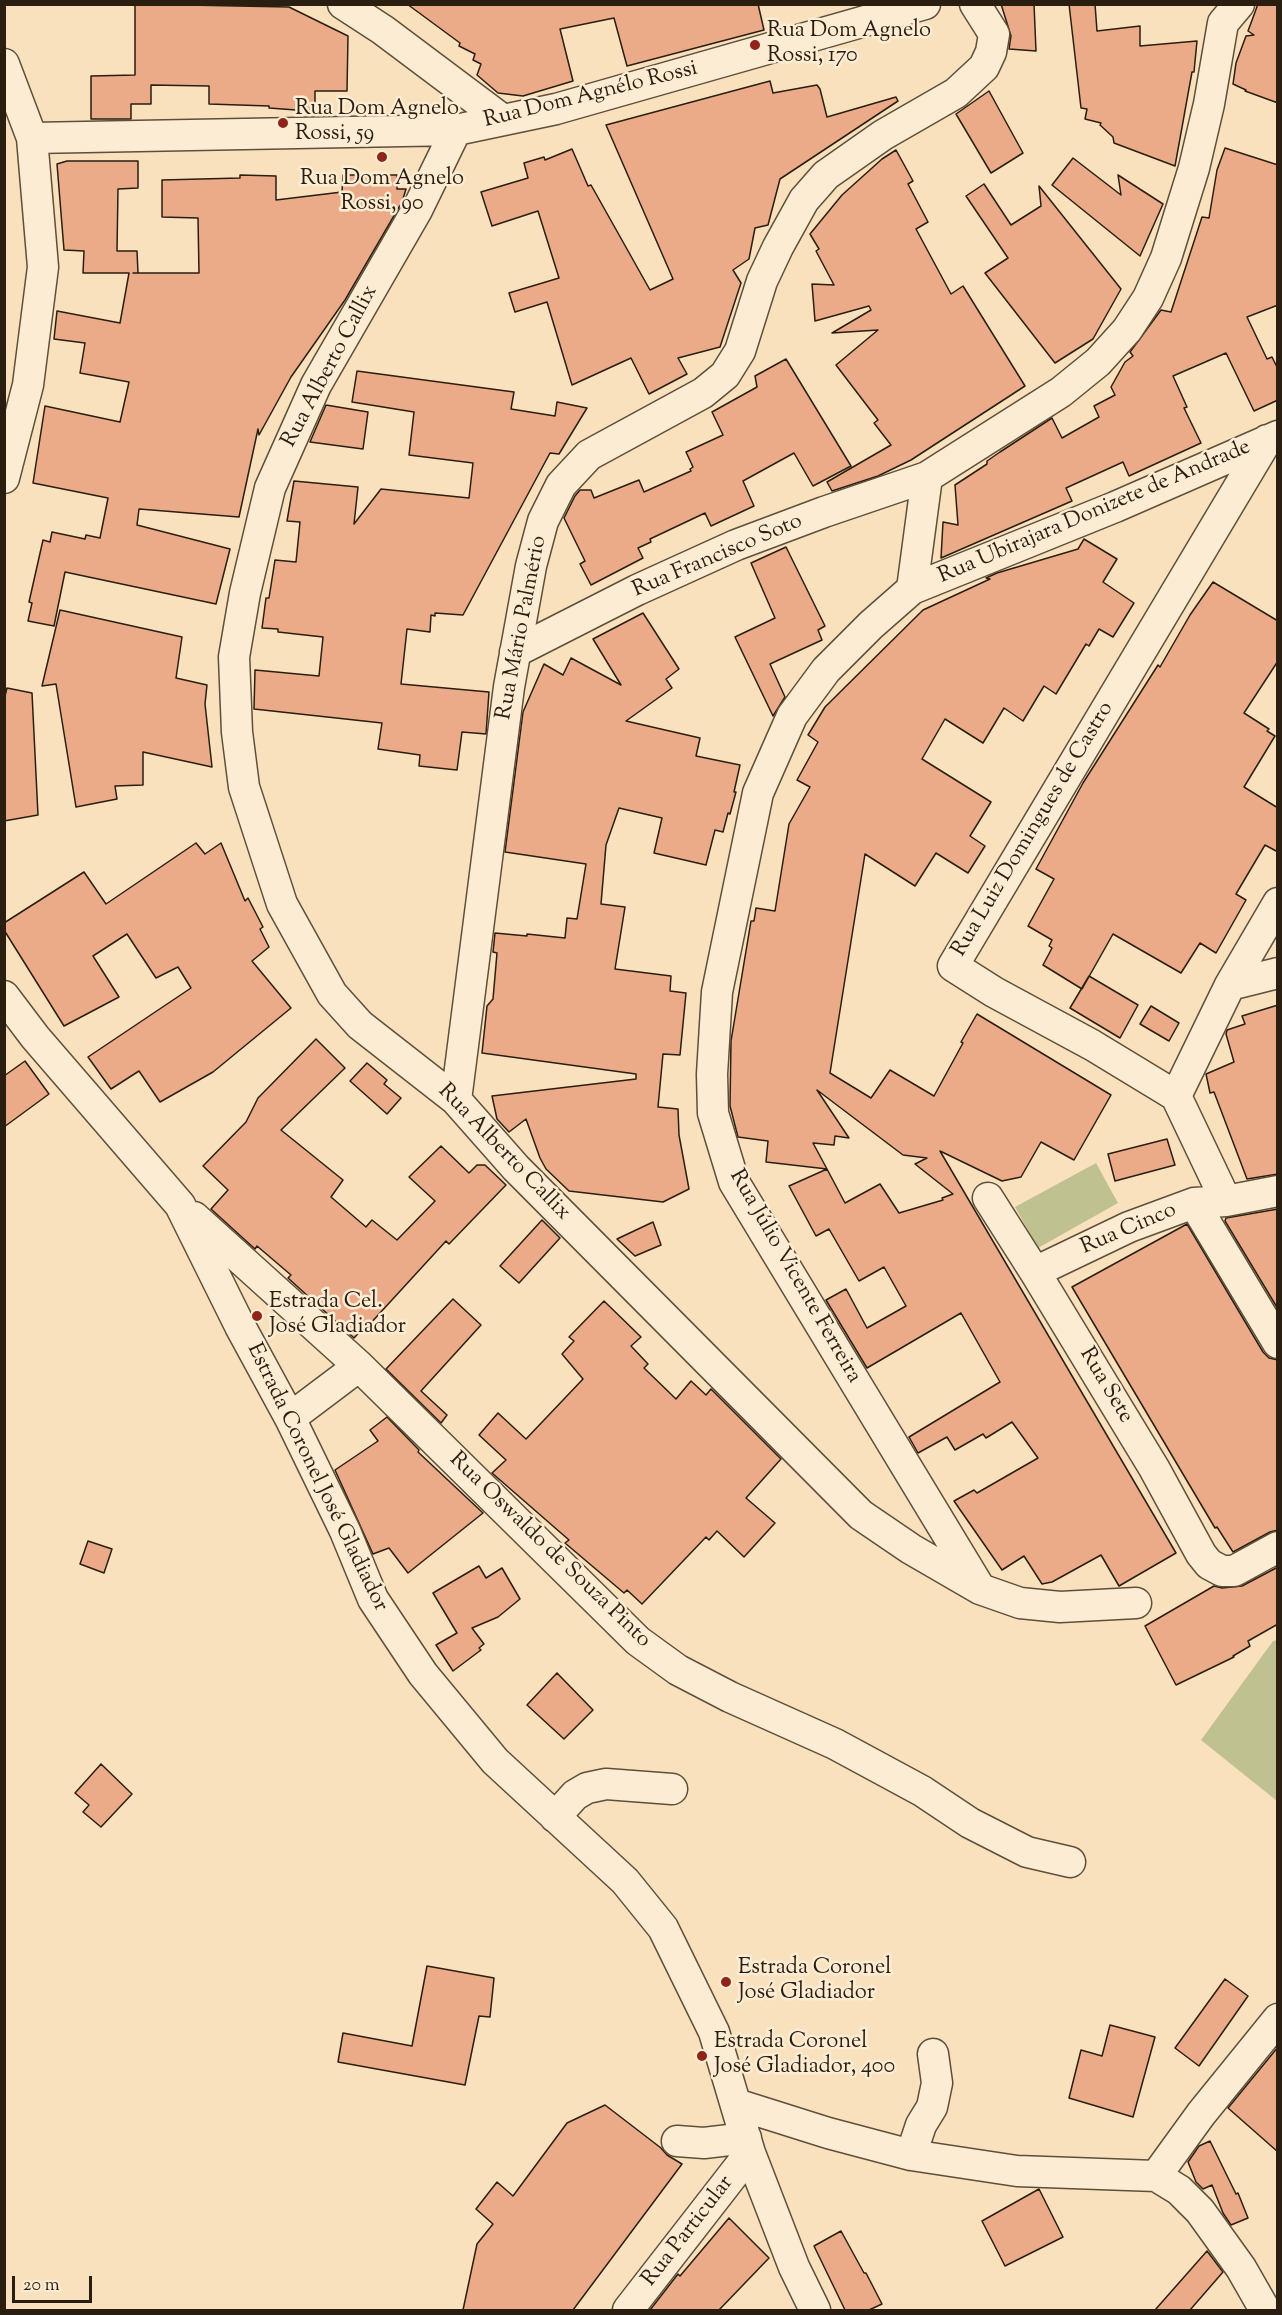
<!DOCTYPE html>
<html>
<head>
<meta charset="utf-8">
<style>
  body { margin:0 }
  #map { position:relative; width:1282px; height:2315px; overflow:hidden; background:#fae1bd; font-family:"Sorts Mill Goudy",serif }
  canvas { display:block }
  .frame { position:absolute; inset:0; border:6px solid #291e0f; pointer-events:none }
  .scale { position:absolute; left:12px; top:2276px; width:80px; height:27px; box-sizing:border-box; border:3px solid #291e0f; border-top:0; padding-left:8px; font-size:18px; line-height:21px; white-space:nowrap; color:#291e0f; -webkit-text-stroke:4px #fcecd4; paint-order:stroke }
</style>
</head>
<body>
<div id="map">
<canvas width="1282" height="2315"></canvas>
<div class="frame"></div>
<div class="scale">20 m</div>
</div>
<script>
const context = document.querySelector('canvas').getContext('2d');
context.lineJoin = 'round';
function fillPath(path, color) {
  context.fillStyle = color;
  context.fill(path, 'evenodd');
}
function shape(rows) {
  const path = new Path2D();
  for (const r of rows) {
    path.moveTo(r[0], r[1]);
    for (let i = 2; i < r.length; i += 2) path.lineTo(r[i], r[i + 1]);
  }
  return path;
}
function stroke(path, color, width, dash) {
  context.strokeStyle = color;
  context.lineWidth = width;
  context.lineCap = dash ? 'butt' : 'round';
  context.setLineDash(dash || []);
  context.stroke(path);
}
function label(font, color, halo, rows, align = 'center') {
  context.font = font + ' "Sorts Mill Goudy",serif';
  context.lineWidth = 5;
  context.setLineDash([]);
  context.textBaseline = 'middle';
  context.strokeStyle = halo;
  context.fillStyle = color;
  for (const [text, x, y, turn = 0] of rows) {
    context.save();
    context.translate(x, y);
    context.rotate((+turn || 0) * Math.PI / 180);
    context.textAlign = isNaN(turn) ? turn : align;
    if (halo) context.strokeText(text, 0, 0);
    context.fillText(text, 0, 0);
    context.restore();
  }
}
fillPath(shape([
  [1096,1163,1118,1203,1038,1248,1015,1207],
  [1277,1640,1278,1640,1277,1801,1201,1740,1273,1641]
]), '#bfc290');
const building = shape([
  [135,4,289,7,348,36,347,91,315,91,315,110,296,110,269,108,269,106,209,104,209,86,151,85,151,104,131,104,131,119,91,119,91,76,135,75,135,4],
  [407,4,758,4,764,30,627,66,614,18,560,29,573,81,523,96,498,93,477,75,481,64,473,60,475,54,459,46,460,43,407,4],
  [1001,4,1034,4,1036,51,1009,49,1011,36,1001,4],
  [1069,4,1095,4,1097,31,1140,26,1140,46,1197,41,1194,72,1192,72,1175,166,1114,143,1113,137,1100,125,1101,123,1085,119,1087,109,1081,108,1069,4],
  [1258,4,1278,4,1278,103,1245,91,1246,90,1233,84,1236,63,1246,36,1254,35,1248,31,1258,4],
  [770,81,773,93,817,85,820,89,827,117,896,97,898,101,780,179,768,225,755,228,749,259,733,270,741,283,720,347,678,358,687,374,649,394,631,358,572,385,547,302,515,312,509,293,559,278,538,211,492,226,481,192,528,178,524,163,544,157,545,160,572,149,588,186,591,185,650,290,673,279,606,125,770,81],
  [989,91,1023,153,991,173,956,114,989,91],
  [1225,148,1278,165,1278,305,1247,317,1267,359,1272,357,1278,369,1278,400,1254,411,1226,353,1173,376,1187,407,1184,408,1201,443,1129,476,1123,462,1066,488,1072,501,941,558,943,522,958,525,955,485,987,464,987,461,1000,452,1052,418,1062,438,1099,417,1094,406,1115,395,1111,387,1125,362,1133,356,1130,352,1161,310,1171,312,1202,217,1209,218,1217,170,1225,148],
  [896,150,913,181,908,184,928,222,916,229,951,294,963,286,1025,386,911,460,878,476,832,491,827,482,891,445,874,423,878,420,836,365,878,330,832,333,871,310,869,306,815,321,812,284,834,285,816,251,819,249,810,234,842,195,882,159,896,150],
  [1073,158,1121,195,1118,175,1163,204,1140,256,1052,185,1073,158],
  [67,161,138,161,138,188,118,189,117,251,137,251,138,273,133,273,199,273,198,218,162,217,162,180,240,178,240,175,276,176,276,200,342,192,343,175,397,175,397,189,406,189,402,202,345,300,291,377,259,435,258,429,239,517,139,509,137,525,230,549,216,604,65,572,54,626,28,621,32,603,29,602,43,540,50,542,52,532,85,539,86,535,100,538,108,498,33,483,45,406,120,422,129,382,80,373,85,343,54,339,57,311,120,323,129,273,83,273,84,251,64,250,57,164,67,161],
  [984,184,1011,225,1041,206,1039,186,1121,289,1093,339,1055,363,985,273,1008,258,966,196,984,184],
  [786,359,851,466,813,486,794,453,743,481,754,506,711,526,705,513,650,539,651,542,638,548,643,558,591,585,580,564,585,561,564,518,575,496,580,490,591,490,594,498,639,480,644,492,691,471,690,469,693,467,686,452,723,435,712,412,757,387,755,376,786,359],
  [357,371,514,392,511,409,555,416,557,402,587,408,559,454,550,453,463,615,435,613,435,616,431,615,430,632,407,629,401,684,489,692,486,734,462,732,457,770,419,766,420,755,378,749,382,723,254,709,255,670,319,676,323,637,278,632,278,629,262,628,266,598,269,598,275,560,296,562,300,522,287,521,294,481,358,487,354,524,381,489,469,498,473,463,409,455,414,412,352,402,357,371],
  [326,405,368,412,363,449,310,442,326,405],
  [1084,539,1117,559,1103,582,1134,603,1113,637,1099,629,1089,646,1086,644,1056,694,1044,686,1023,721,1004,708,983,743,945,719,922,759,991,802,970,836,985,846,968,873,936,853,915,886,865,854,830,1073,871,1098,890,1070,934,1096,963,1043,961,1042,977,1014,1111,1095,1074,1160,1041,1142,1021,1177,1002,1181,940,1151,1176,1553,1119,1586,1101,1555,1052,1582,1042,1584,1024,1556,1002,1570,954,1501,974,1490,977,1493,1038,1458,1012,1422,986,1438,983,1434,955,1450,947,1437,918,1453,909,1437,1000,1382,961,1313,867,1368,826,1300,846,1289,867,1328,906,1306,884,1267,859,1281,829,1229,816,1236,789,1186,827,1169,845,1203,880,1184,899,1213,943,1200,942,1198,953,1194,915,1164,927,1158,903,1155,817,1090,849,1138,835,1136,834,1145,813,1143,827,1169,766,1162,768,1141,738,1137,730,1106,731,1041,751,921,754,921,756,908,775,911,789,824,810,787,797,780,818,742,808,735,825,707,923,610,990,579,986,578,997,573,1078,549,1084,539],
  [786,547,825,626,818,630,822,640,770,664,785,697,773,716,735,637,775,618,751,563,786,547],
  [1213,582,1278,621,1278,661,1244,713,1269,729,1267,731,1275,736,1244,787,1278,808,1278,852,1265,845,1236,894,1246,900,1216,953,1200,943,1181,973,1113,934,1082,989,1043,965,1052,948,1049,946,1052,940,1028,926,1054,879,1036,869,1083,783,1158,665,1160,667,1190,615,1213,582],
  [60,610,182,637,176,678,207,685,205,704,212,767,143,752,143,785,115,786,117,799,76,807,56,684,42,686,60,610],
  [643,613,679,669,666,679,672,688,626,721,700,738,696,756,740,765,734,792,736,792,730,814,728,813,723,832,715,830,706,865,654,853,662,818,619,808,606,845,601,904,625,907,615,969,671,976,670,991,686,993,680,1055,663,1054,658,1107,678,1109,679,1135,689,1189,663,1202,569,1191,546,1169,540,1158,526,1119,509,1132,497,1119,492,1096,636,1079,636,1074,482,1053,487,1006,493,999,497,953,493,952,495,933,527,936,527,934,565,938,567,918,577,919,586,864,505,852,523,712,544,664,563,675,571,658,621,685,593,639,643,613],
  [7,688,32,693,38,815,4,821,4,700,7,688],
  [196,843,205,854,221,843,245,901,248,898,263,927,260,929,269,947,252,961,291,1008,213,1072,160,1102,139,1071,111,1089,88,1057,191,988,178,967,156,978,127,934,93,956,119,997,64,1026,4,930,4,923,84,872,106,904,196,843],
  [1089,976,1138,1005,1120,1038,1070,1008,1089,976],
  [1278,1005,1278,1174,1247,1179,1214,1092,1210,1093,1206,1074,1234,1062,1226,1034,1227,1030,1245,1024,1242,1016,1278,1005],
  [1151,1006,1179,1023,1169,1041,1140,1024,1151,1006],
  [316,1039,345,1068,281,1130,343,1180,331,1197,366,1227,372,1220,397,1240,435,1201,409,1177,441,1146,469,1173,477,1165,485,1165,506,1185,449,1244,446,1241,369,1325,367,1324,354,1338,288,1278,291,1275,257,1246,255,1249,211,1209,228,1190,203,1166,246,1122,258,1098,316,1039],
  [25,1061,49,1094,4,1127,4,1076,25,1061],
  [367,1063,387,1080,384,1084,401,1098,387,1114,350,1081,367,1063],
  [1167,1139,1175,1165,1115,1181,1108,1154,1167,1139],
  [1278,1209,1278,1309,1225,1221,1226,1218,1278,1209],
  [542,1220,560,1238,519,1283,500,1266,542,1220],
  [653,1222,661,1245,635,1256,617,1239,653,1222],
  [1187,1224,1263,1352,1269,1358,1278,1360,1278,1530,1270,1532,1233,1552,1217,1527,1215,1528,1072,1287,1187,1224],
  [453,1299,481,1325,421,1391,447,1415,441,1423,386,1369,453,1299],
  [604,1301,641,1337,631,1346,648,1364,644,1368,676,1399,691,1381,706,1395,711,1389,781,1459,746,1498,775,1523,744,1557,717,1531,709,1540,706,1537,642,1604,627,1590,624,1593,565,1543,569,1540,492,1473,506,1460,479,1435,498,1413,526,1439,583,1379,562,1354,574,1341,569,1337,604,1301],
  [387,1417,419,1450,418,1452,483,1513,408,1573,389,1548,373,1554,335,1470,378,1441,370,1430,387,1417],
  [88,1541,112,1549,104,1573,80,1564,88,1541],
  [479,1566,486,1578,502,1568,520,1599,498,1617,472,1628,484,1644,479,1648,481,1650,453,1671,436,1645,457,1633,433,1593,479,1566],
  [1278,1567,1278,1624,1248,1641,1250,1646,1233,1656,1234,1657,1176,1685,1145,1626,1214,1586,1222,1588,1242,1586,1278,1567],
  [557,1673,593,1710,564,1739,527,1705,557,1673],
  [101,1764,132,1794,101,1827,83,1812,89,1805,75,1793,101,1764],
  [427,1966,494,1978,490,2017,479,2016,465,2085,338,2062,343,2033,412,2046,427,1966],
  [1225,1979,1248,1996,1199,2066,1175,2048,1225,1979],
  [1110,2025,1155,2037,1133,2117,1069,2098,1081,2050,1102,2056,1110,2025],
  [1278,2047,1278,2152,1228,2108,1278,2047],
  [605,2105,661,2148,667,2155,682,2164,573,2310,463,2310,477,2244,493,2224,476,2209,497,2182,513,2196,567,2123,605,2105],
  [1210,2141,1236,2194,1238,2193,1248,2218,1231,2225,1223,2213,1212,2185,1203,2189,1196,2182,1188,2162,1199,2146,1210,2141],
  [1039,2189,1063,2237,1005,2266,982,2221,1039,2189],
  [729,2218,769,2258,719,2310,650,2310,678,2274,680,2276,729,2218],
  [841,2231,864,2273,866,2273,882,2304,869,2310,845,2310,814,2246,841,2231],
  [1207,2251,1223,2272,1190,2310,1155,2310,1207,2251]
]);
fillPath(building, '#ebab89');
stroke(building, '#291e0f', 1.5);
const minor = shape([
  [343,4,383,30,503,120],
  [4,64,32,138,43,267,28,385,4,478],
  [456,130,417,210,316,385,270,488,245,593,234,657,237,732,244,787,282,904,332,994,360,1025,456,1100,516,1168,861,1515,911,1549,980,1589,1020,1603,1060,1607,1136,1603],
  [32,138,456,130,556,109,925,4],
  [912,589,927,477],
  [515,652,637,590,736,545,824,512,927,477,1061,392,1098,362,1127,330,1148,298,1166,258,1194,168,1209,104,1223,23,1239,4],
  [1230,985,1278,973],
  [4,996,35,1037,180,1205,240,1326,290,1418,345,1531,373,1599,423,1674,495,1761,625,1881,663,1928,714,2032,750,2153,794,2267,815,2310],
  [1176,1096,1092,1045,994,992,953,966,1267,440],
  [1176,1096,1230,985,1278,903],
  [1176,1096,1226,1201],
  [456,1100,509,687,531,566,543,521,561,485,589,455,703,393,725,375,740,351,762,281,778,247,804,200,826,175,883,135,956,93,984,67,991,52,994,34,975,4],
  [988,1198,1035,1272,1154,1468,1201,1554,1209,1564,1222,1571,1234,1571,1278,1547],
  [1194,1203,1278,1343],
  [194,1217,359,1366,638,1641,678,1670,730,1697,835,1744,922,1791,970,1823,1027,1852,1070,1862],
  [1035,1272,1129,1227,1194,1203,1226,1201,1278,1191],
  [290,1418,359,1366],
  [978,1585,734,1182,713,1113,712,1074,717,992,758,793,792,716,826,670,871,625,912,589,1115,507,1278,436],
  [555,1817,575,1795,587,1788,606,1784,672,1789],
  [736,2104,828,2133,911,2155,1017,2171,1156,2176,1179,2190,1200,2211,1241,2268,1265,2310],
  [677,2141,704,2143,746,2138],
  [911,2155,921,2125,932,2107,937,2083,933,2054],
  [1156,2176,1201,2114,1278,2019],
  [628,2310,750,2153]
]);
stroke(minor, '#5d4f3a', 33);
stroke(minor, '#fcecd4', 30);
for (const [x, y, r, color] of [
  [755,45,6,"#8f2418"],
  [283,123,6,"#8f2418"],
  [382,157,6,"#8f2418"],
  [257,1316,6,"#8f2418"],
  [726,1982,6,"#8f2418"],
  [702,2056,6,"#8f2418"]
]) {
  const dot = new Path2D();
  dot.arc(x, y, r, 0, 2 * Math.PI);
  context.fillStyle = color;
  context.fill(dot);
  stroke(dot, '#fcecd4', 2);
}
label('22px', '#291e0f', '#fcecd4', [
  ["Rua Dom Agnelo",767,32],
  ["Rossi, 170",767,57],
  ["Rua Dom Agnelo",295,110],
  ["Rossi, 59",295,135],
  ["Rua Dom Agnelo",382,180,"center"],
  ["Rossi, 90",382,205,"center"],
  ["Estrada Cel.",269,1303],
  ["José Gladiador",269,1328],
  ["Estrada Coronel",738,1969],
  ["José Gladiador",738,1994],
  ["Estrada Coronel",714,2043],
  ["José Gladiador, 400",714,2068]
], 'left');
label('22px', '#291e0f', '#fcecd4', [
  ["Rua Dom Agnélo Rossi",591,96,-14],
  ["Rua Alberto Callix",331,367,-62],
  ["Rua Ubirajara Donizete de Andrade",1095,513,-23],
  ["Rua Francisco Soto",718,557,-23],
  ["Rua Mário Palmério",523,628,-79],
  ["Rua Luiz Domingues de Castro",1034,830,-59],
  ["Rua Alberto Callix",503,1153,46],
  ["Rua Cinco",1129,1230,-23],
  ["Rua Júlio Vicente Ferreira",794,1277,60],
  ["Rua Sete",1105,1386,59],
  ["Estrada Coronel José Gladiador",316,1478,64],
  ["Rua Oswaldo de Souza Pinto",549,1551,44],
  ["Rua Particular",689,2232,-52]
]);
</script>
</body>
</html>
